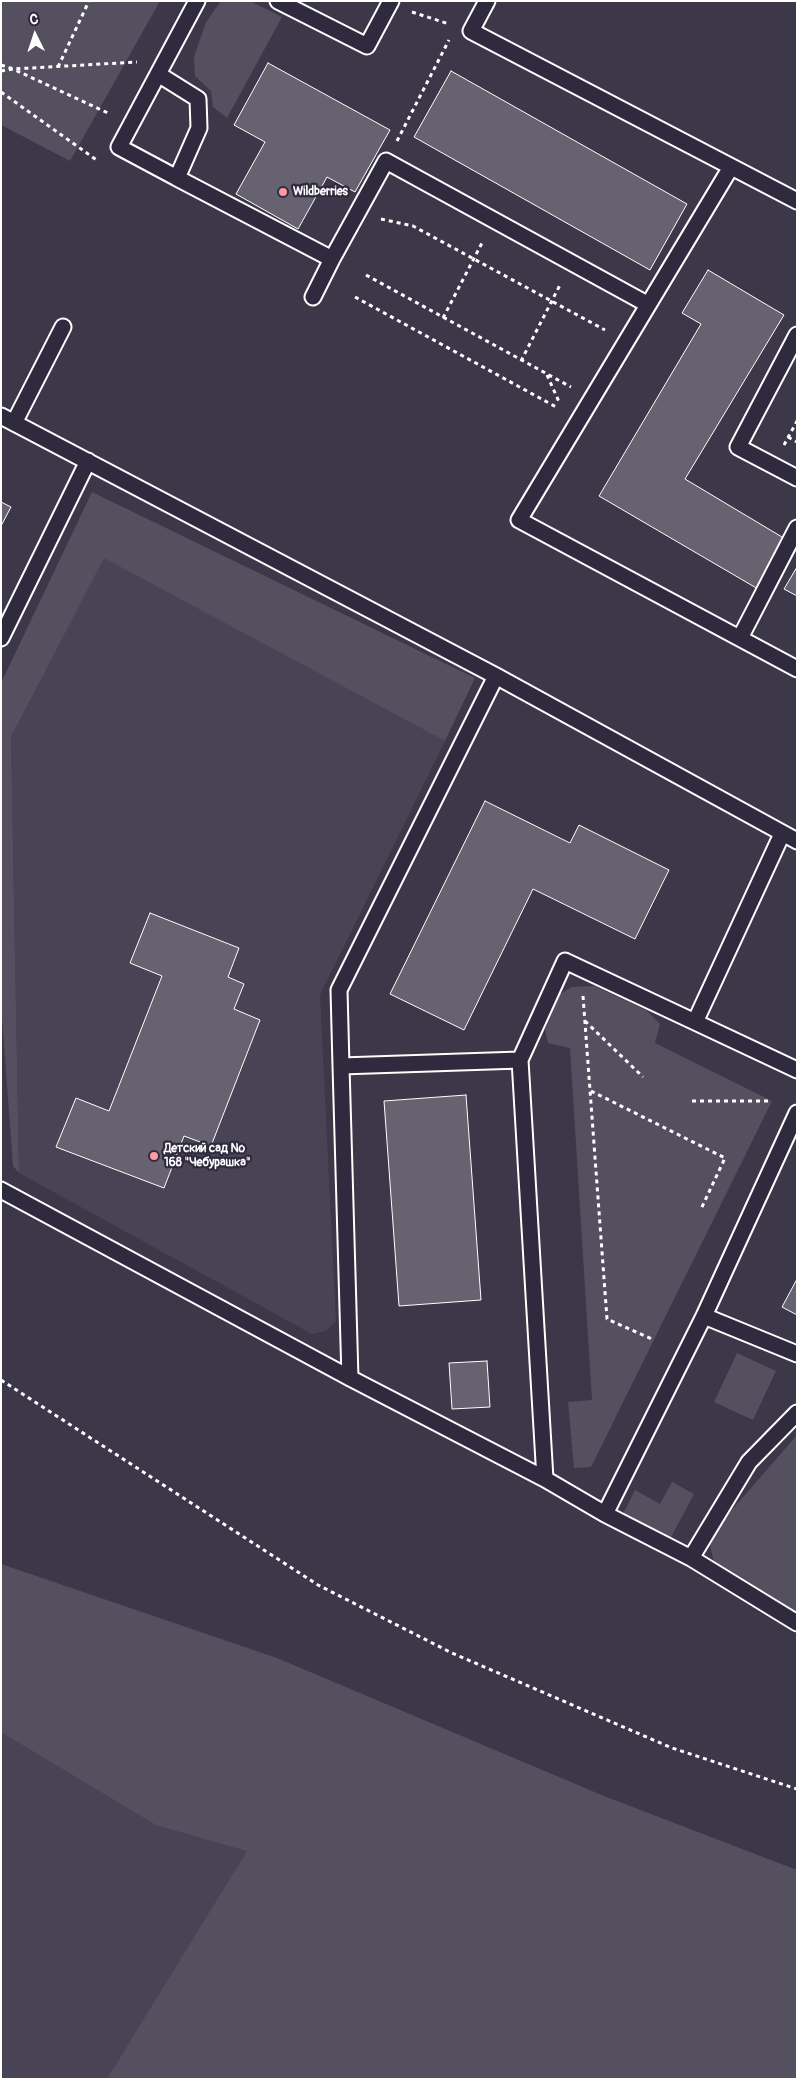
<!DOCTYPE html>
<html>
<head>
<meta charset="utf-8">
<style>
  body { margin:0 }
  #map { position:relative; width:798px; height:2080px; overflow:hidden; background:#3c3749; font-family:Pangolin,sans-serif }
  canvas { display:block }
  .frame { position:absolute; inset:0; border:2px solid #fff; pointer-events:none }
  .north { position:absolute; left:10px; top:10px; width:50px; height:50px; -webkit-text-stroke:4px #2f2a3d; paint-order:stroke; rotate:356deg; font-size:14px; font-weight:700; line-height:20px; text-align:center; color:#fff }
  .north::after { content:''; display:block; margin:auto; width:18px; height:22px; background:#fff; clip-path:polygon(50% 0,100% 100%,50% 72%,0 100%) }
</style>
</head>
<body>
<div id="map">
<canvas width="798" height="2080"></canvas>
<div class="frame"></div>
<div class="north">С</div>
</div>
<script>
const context = document.querySelector('canvas').getContext('2d');
context.lineJoin = 'round';
function fillPath(path, color) {
  context.fillStyle = color;
  context.fill(path, 'evenodd');
}
function shape(rows) {
  const path = new Path2D();
  for (const r of rows) {
    path.moveTo(r[0], r[1]);
    for (let i = 2; i < r.length; i += 2) path.lineTo(r[i], r[i + 1]);
  }
  return path;
}
function stroke(path, color, width, dash) {
  context.strokeStyle = color;
  context.lineWidth = width;
  context.lineCap = dash ? 'butt' : 'round';
  context.setLineDash(dash || []);
  context.stroke(path);
}
function label(font, color, halo, rows, align = 'center') {
  context.font = font + ' Pangolin,sans-serif';
  context.lineWidth = 4.5;
  context.setLineDash([]);
  context.textBaseline = 'middle';
  context.strokeStyle = halo;
  context.fillStyle = color;
  for (const [text, x, y, turn = 0] of rows) {
    context.save();
    context.translate(x, y);
    context.rotate((+turn || 0) * Math.PI / 180);
    context.textAlign = isNaN(turn) ? turn : align;
    if (halo) context.strokeText(text, 0, 0);
    context.fillText(text, 0, 0);
    context.restore();
  }
}
fillPath(shape([
  [104,557,445,741,320,995,336,1322,326,1331,312,1334,19,1173,11,737],
  [1,1692,797,2079,1,2079]
]), '#494455');
fillPath(shape([
  [1,1,160,1,70,161,1,125],
  [221,1,250,1,282,17,227,118,213,107,211,91,195,76,194,57,206,22],
  [92,492,475,678,445,741,104,558,11,737,19,1173,13,1166,1,1005,1,683],
  [594,986,646,1010,660,1024,655,1043,772,1101,591,1467,574,1468,568,1402,592,1400,570,1048,548,1043,545,1030,560,994,572,987],
  [737,1353,776,1371,753,1420,714,1402],
  [797,1435,797,1614,715,1567,710,1545,718,1526],
  [672,1482,694,1494,669,1541,622,1516,635,1490,660,1504],
  [1,1564,277,1658,604,1796,797,1870,797,2079,107,2079,247,1851,156,1825,1,1732]
]), '#555060');
const building = shape([
  [268,63,390,130,355,192,327,177,298,229,236,194,265,142,234,125,268,63],
  [451,71,687,204,650,270,414,137,451,71],
  [708,270,784,315,685,479,787,540,758,589,599,496,701,324,682,313,708,270],
  [1,502,11,507,1,526,1,502],
  [797,567,797,596,784,589,797,567],
  [485,801,570,843,579,825,669,870,635,939,533,889,464,1030,390,994,485,801],
  [150,913,239,948,228,977,244,984,234,1009,260,1020,211,1146,184,1136,164,1188,56,1147,76,1098,109,1111,162,976,130,963,150,913],
  [466,1095,481,1300,399,1306,384,1101,466,1095],
  [797,1279,797,1315,782,1307,797,1279],
  [487,1361,490,1407,452,1409,449,1363,487,1361]
]);
fillPath(building, '#666270');
stroke(building, '#fff', 1);
const service = shape([
  [197,1,158,74,198,99,199,128,177,178,332,259,386,161,647,304],
  [278,1,367,46,391,1],
  [487,1,471,31,797,201],
  [158,74,119,147,177,178],
  [731,167,519,520,797,669],
  [313,297,332,259],
  [797,335,738,447,797,478],
  [1,416,496,676,797,841],
  [14,423,63,327],
  [1,638,88,461],
  [740,638,797,528],
  [782,834,695,1022,797,1070],
  [520,1060,565,961,695,1022],
  [341,1066,339,990,496,676],
  [1,1190,350,1378,545,1479,520,1060,341,1066,350,1378],
  [704,1316,797,1354],
  [545,1479,605,1514,691,1558,797,1623],
  [605,1514,704,1316,797,1113],
  [691,1558,749,1462,797,1413]
]);
stroke(service, '#fff', 19);
stroke(shape([
  [412,12,449,24],
  [1,65,13,69,137,62],
  [58,67,89,1],
  [1,71,13,69,110,114],
  [1,92,98,161],
  [397,141,449,40],
  [381,219,413,226,605,330],
  [366,275,571,387],
  [355,297,558,408],
  [443,318,483,241],
  [521,361,561,283],
  [547,375,560,404],
  [788,437,797,442],
  [784,445,797,421],
  [583,996,607,1319,654,1340],
  [585,1021,643,1077],
  [591,1091,725,1158,701,1209],
  [692,1101,772,1101],
  [1,1380,318,1585,452,1653,672,1748,797,1789]
]), '#fff', 3, [4, 4]);
stroke(service, '#2f2a3d', 15);
for (const [x, y, r, color] of [
  [283,192,5,"#ff9aa2"],
  [154,1156,5,"#ff9aa2"]
]) {
  const dot = new Path2D();
  dot.arc(x, y, r, 0, 2 * Math.PI);
  context.fillStyle = color;
  context.fill(dot);
  stroke(dot, '#2f2a3d', 2);
}
label('bold 12px', '#fff', '#2f2a3d', [
  ["Wildberries",293,192],
  ["Детский сад №",164,1149],
  ["168 \"Чебурашка\"",164,1163]
], 'left');
</script>
</body>
</html>
